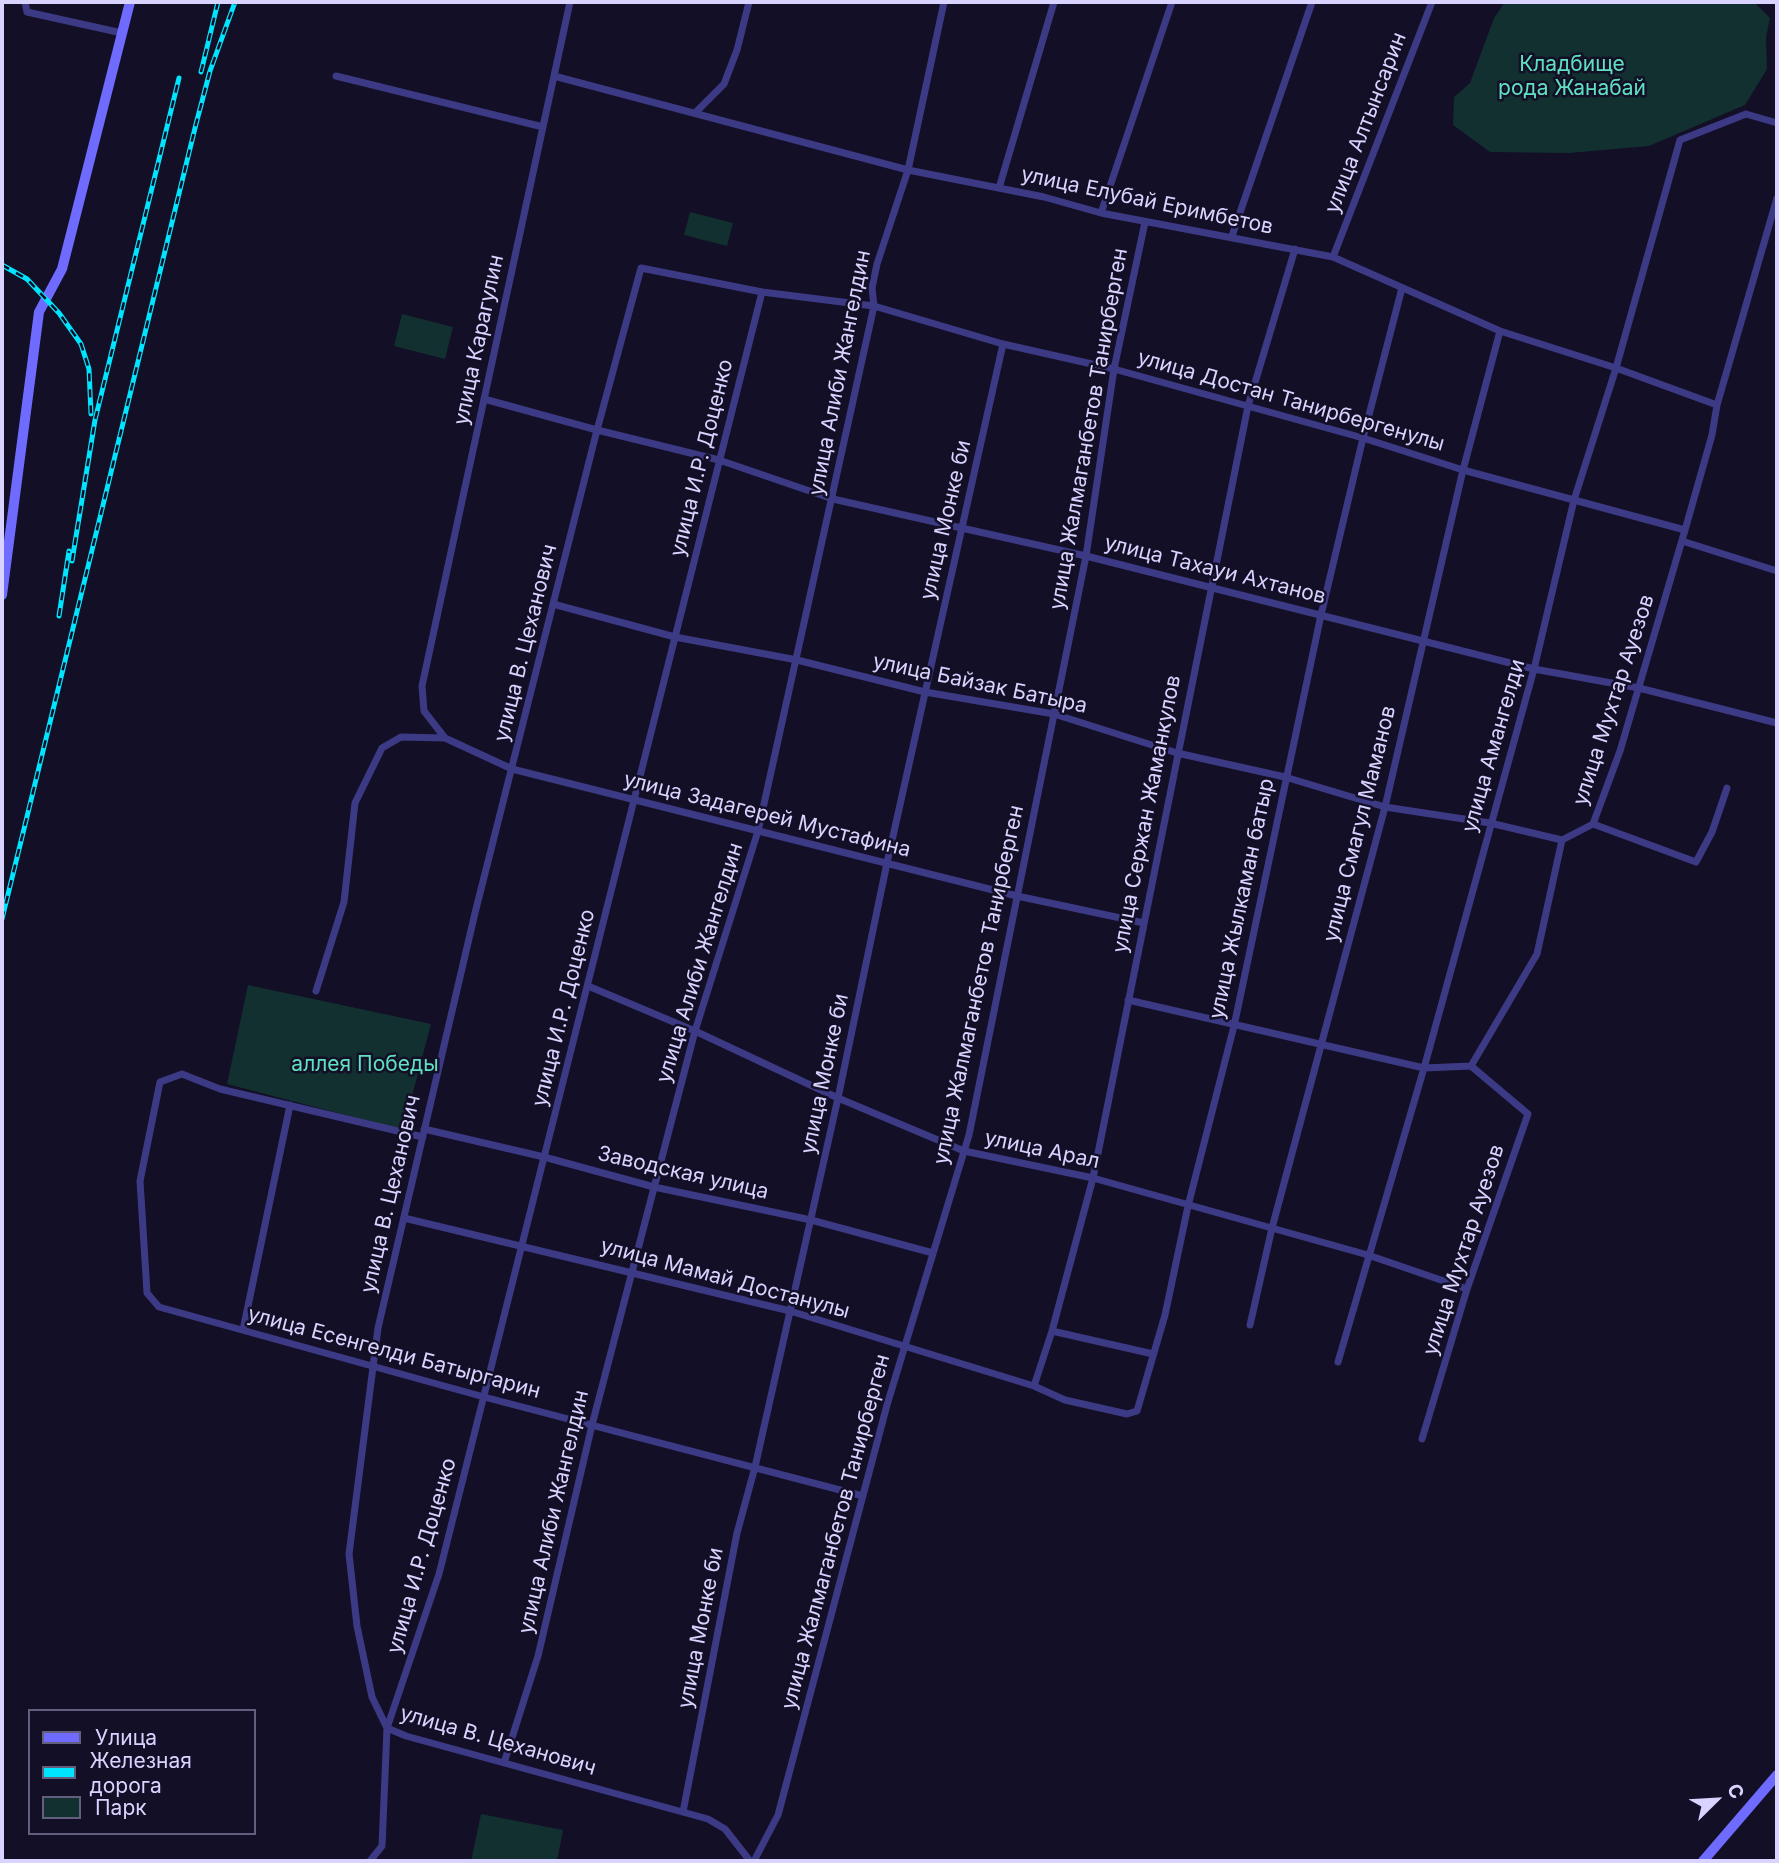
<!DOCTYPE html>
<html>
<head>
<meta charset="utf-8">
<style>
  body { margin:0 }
  #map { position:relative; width:1779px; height:1863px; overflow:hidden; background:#130f26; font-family:Inter,sans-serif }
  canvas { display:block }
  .frame { position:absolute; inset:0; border:4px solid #d9d4ff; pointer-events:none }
  .legend { position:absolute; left:28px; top:1709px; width:228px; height:126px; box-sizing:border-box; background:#130f26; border:2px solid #625e7d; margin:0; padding:9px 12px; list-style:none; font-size:21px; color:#d9d4ff }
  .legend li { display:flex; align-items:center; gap:14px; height:35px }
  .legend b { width:35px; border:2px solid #625e7d }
  .north { position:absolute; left:1681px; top:1765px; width:70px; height:70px; -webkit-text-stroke:5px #130f26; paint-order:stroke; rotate:66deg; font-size:19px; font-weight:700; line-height:28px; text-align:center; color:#d9d4ff }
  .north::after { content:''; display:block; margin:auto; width:24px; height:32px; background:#d9d4ff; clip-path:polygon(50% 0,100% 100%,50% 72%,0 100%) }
</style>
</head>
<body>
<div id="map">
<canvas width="1779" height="1863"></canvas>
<div class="frame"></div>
<ul class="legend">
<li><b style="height:9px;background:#6f6bff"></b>Улица</li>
<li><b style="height:9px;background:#00e5ff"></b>Железная дорога</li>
<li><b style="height:19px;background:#12302f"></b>Парк</li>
</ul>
<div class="north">С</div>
</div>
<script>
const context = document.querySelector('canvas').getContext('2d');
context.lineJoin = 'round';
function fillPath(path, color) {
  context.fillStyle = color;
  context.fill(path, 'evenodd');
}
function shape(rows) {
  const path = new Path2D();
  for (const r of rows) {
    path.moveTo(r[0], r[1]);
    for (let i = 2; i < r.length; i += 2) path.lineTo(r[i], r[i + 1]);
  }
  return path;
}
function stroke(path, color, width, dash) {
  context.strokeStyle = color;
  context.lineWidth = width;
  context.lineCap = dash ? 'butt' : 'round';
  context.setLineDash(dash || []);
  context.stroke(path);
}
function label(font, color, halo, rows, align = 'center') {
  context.font = font + ' Inter,sans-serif';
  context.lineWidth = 5;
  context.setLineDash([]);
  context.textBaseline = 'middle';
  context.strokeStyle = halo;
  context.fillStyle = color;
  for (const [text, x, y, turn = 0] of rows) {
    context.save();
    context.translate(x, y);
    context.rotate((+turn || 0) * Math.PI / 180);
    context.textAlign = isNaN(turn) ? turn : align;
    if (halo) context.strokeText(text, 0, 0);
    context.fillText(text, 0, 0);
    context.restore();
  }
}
fillPath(shape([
  [1505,2,1754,2,1770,18,1766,37,1767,69,1745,105,1649,146,1569,153,1490,152,1453,125,1454,97,1470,83,1494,18],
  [690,212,733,223,727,246,684,235],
  [402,314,453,327,445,359,394,346],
  [248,985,431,1024,403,1130,227,1084],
  [481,1814,563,1830,557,1861,471,1861]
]), '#12302f');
stroke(shape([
  [25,2,27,12,122,33],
  [570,2,422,686,424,711,445,738,512,769,1017,896,1144,923],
  [336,76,543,127],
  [554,76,908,170,1044,197,1101,213,1333,257,1500,331,1616,368,1717,405],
  [695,113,724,84,737,50,749,2],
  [999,188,1054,2],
  [1101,213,1172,2],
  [1232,236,1312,2],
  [1333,257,1432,2],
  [484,399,597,430,719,460,833,499,1086,556,1534,669,1639,688,1777,723],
  [1682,541,1777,571],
  [553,604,675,637,797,660,925,692,1054,714,1177,753,1285,777,1385,807,1490,823,1562,840],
  [1593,824,1696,862,1712,832,1727,788],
  [588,986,695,1031,838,1098,964,1151,1093,1178,1368,1255,1467,1289],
  [316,991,344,902,355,803,382,748,401,737,445,738],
  [1128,1000,1424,1068,1471,1066],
  [1471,1066,1537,954,1562,840,1593,824,1620,751,1685,530,1712,435,1717,405,1777,198],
  [424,1129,544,1157,654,1187,811,1220,933,1253],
  [423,1137,220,1089,182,1074,160,1082,140,1181,147,1293,159,1307,484,1397,863,1496],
  [404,1218,790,1311,1034,1386,1065,1400,1127,1414,1137,1411,1165,1315,1188,1206,1234,1026,1321,615,1363,438,1402,288],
  [1250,1325,1272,1228,1385,807,1463,470,1500,331],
  [243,1330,290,1105],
  [1052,1331,1153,1354],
  [1338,1362,1424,1068,1534,669,1574,500,1616,368,1680,140,1746,114,1777,123],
  [1034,1386,1052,1331,1093,1178,1248,406,1295,249],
  [1422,1439,1467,1289,1528,1114,1471,1066],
  [504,1763,538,1656,592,1425,695,1031,758,831,874,306,872,288,877,264,908,170,944,2],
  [683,1812,737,1533,755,1467,838,1098,887,863,1003,344],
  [370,1861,382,1846,387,1728,439,1574,762,292],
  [750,1861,725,1829,708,1819,406,1736,387,1728,372,1697,357,1626,349,1554,378,1328,475,913,597,430,641,268,762,292,874,306,1003,344,1114,369,1363,438,1463,470,1685,530],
  [754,1861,778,1815,887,1405,969,1135,1086,556,1114,369,1145,222]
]), '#3d3a85', 7);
stroke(shape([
  [2,595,39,312,62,269,130,2],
  [1703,1861,1777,1775]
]), '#6f6bff', 10);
const rail = shape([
  [201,72,218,2],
  [2,265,27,279,59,313,81,344,89,369,91,414],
  [72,561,95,420,179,78],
  [59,616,69,551],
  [2,919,196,124,210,71,235,2]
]);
stroke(rail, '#00e5ff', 5);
stroke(rail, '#130f26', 2.5, [8]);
label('21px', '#5fe0c0', '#130f26', [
  ["Кладбище",1572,65],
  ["рода Жанабай",1572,89],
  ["аллея Победы",365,1065]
]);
label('21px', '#d9d4ff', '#130f26', [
  ["улица Алтынсарин",1366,123,-69],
  ["улица Елубай Еримбетов",1147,201,12],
  ["улица Карагулин",479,340,-78],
  ["улица Алиби Жангелдин",840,373,-79],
  ["улица Достан Танирбергенулы",1291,401,16],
  ["улица Жалмаганбетов Танирберген",1089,429,-80],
  ["улица И.Р. Доценко",702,458,-76],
  ["улица Монке би",946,520,-77],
  ["улица Тахауи Ахтанов",1215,570,14],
  ["улица В. Цеханович",526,643,-76],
  ["улица Байзак Батыра",980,684,12],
  ["улица Мухтар Ауезов",1614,700,-72],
  ["улица Амангелди",1494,746,-74],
  ["улица Сержан Жаманкулов",1147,814,-79],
  ["улица Задагерей Мустафина",767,815,14],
  ["улица Смагул Маманов",1360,824,-76],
  ["улица Жылкаман батыр",1242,899,-78],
  ["улица Алиби Жангелдин",700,963,-73],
  ["улица Жалмаганбетов Танирберген",979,985,-78],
  ["улица И.Р. Доценко",564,1008,-76],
  ["улица Монке би",825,1074,-78],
  ["улица Арал",1042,1150,12],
  ["Заводская улица",683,1173,13],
  ["улица В. Цеханович",391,1194,-77],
  ["улица Мухтар Ауезов",1464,1250,-72],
  ["улица Мамай Достанулы",725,1279,15],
  ["улица Есенгелди Батыргарин",394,1353,15],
  ["улица Алиби Жангелдин",554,1512,-77],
  ["улица Жалмаганбетов Танирберген",836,1532,-75],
  ["улица И.Р. Доценко",422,1556,-74],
  ["улица Монке би",701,1628,-79],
  ["улица В. Цеханович",498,1741,16]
]);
</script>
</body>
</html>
